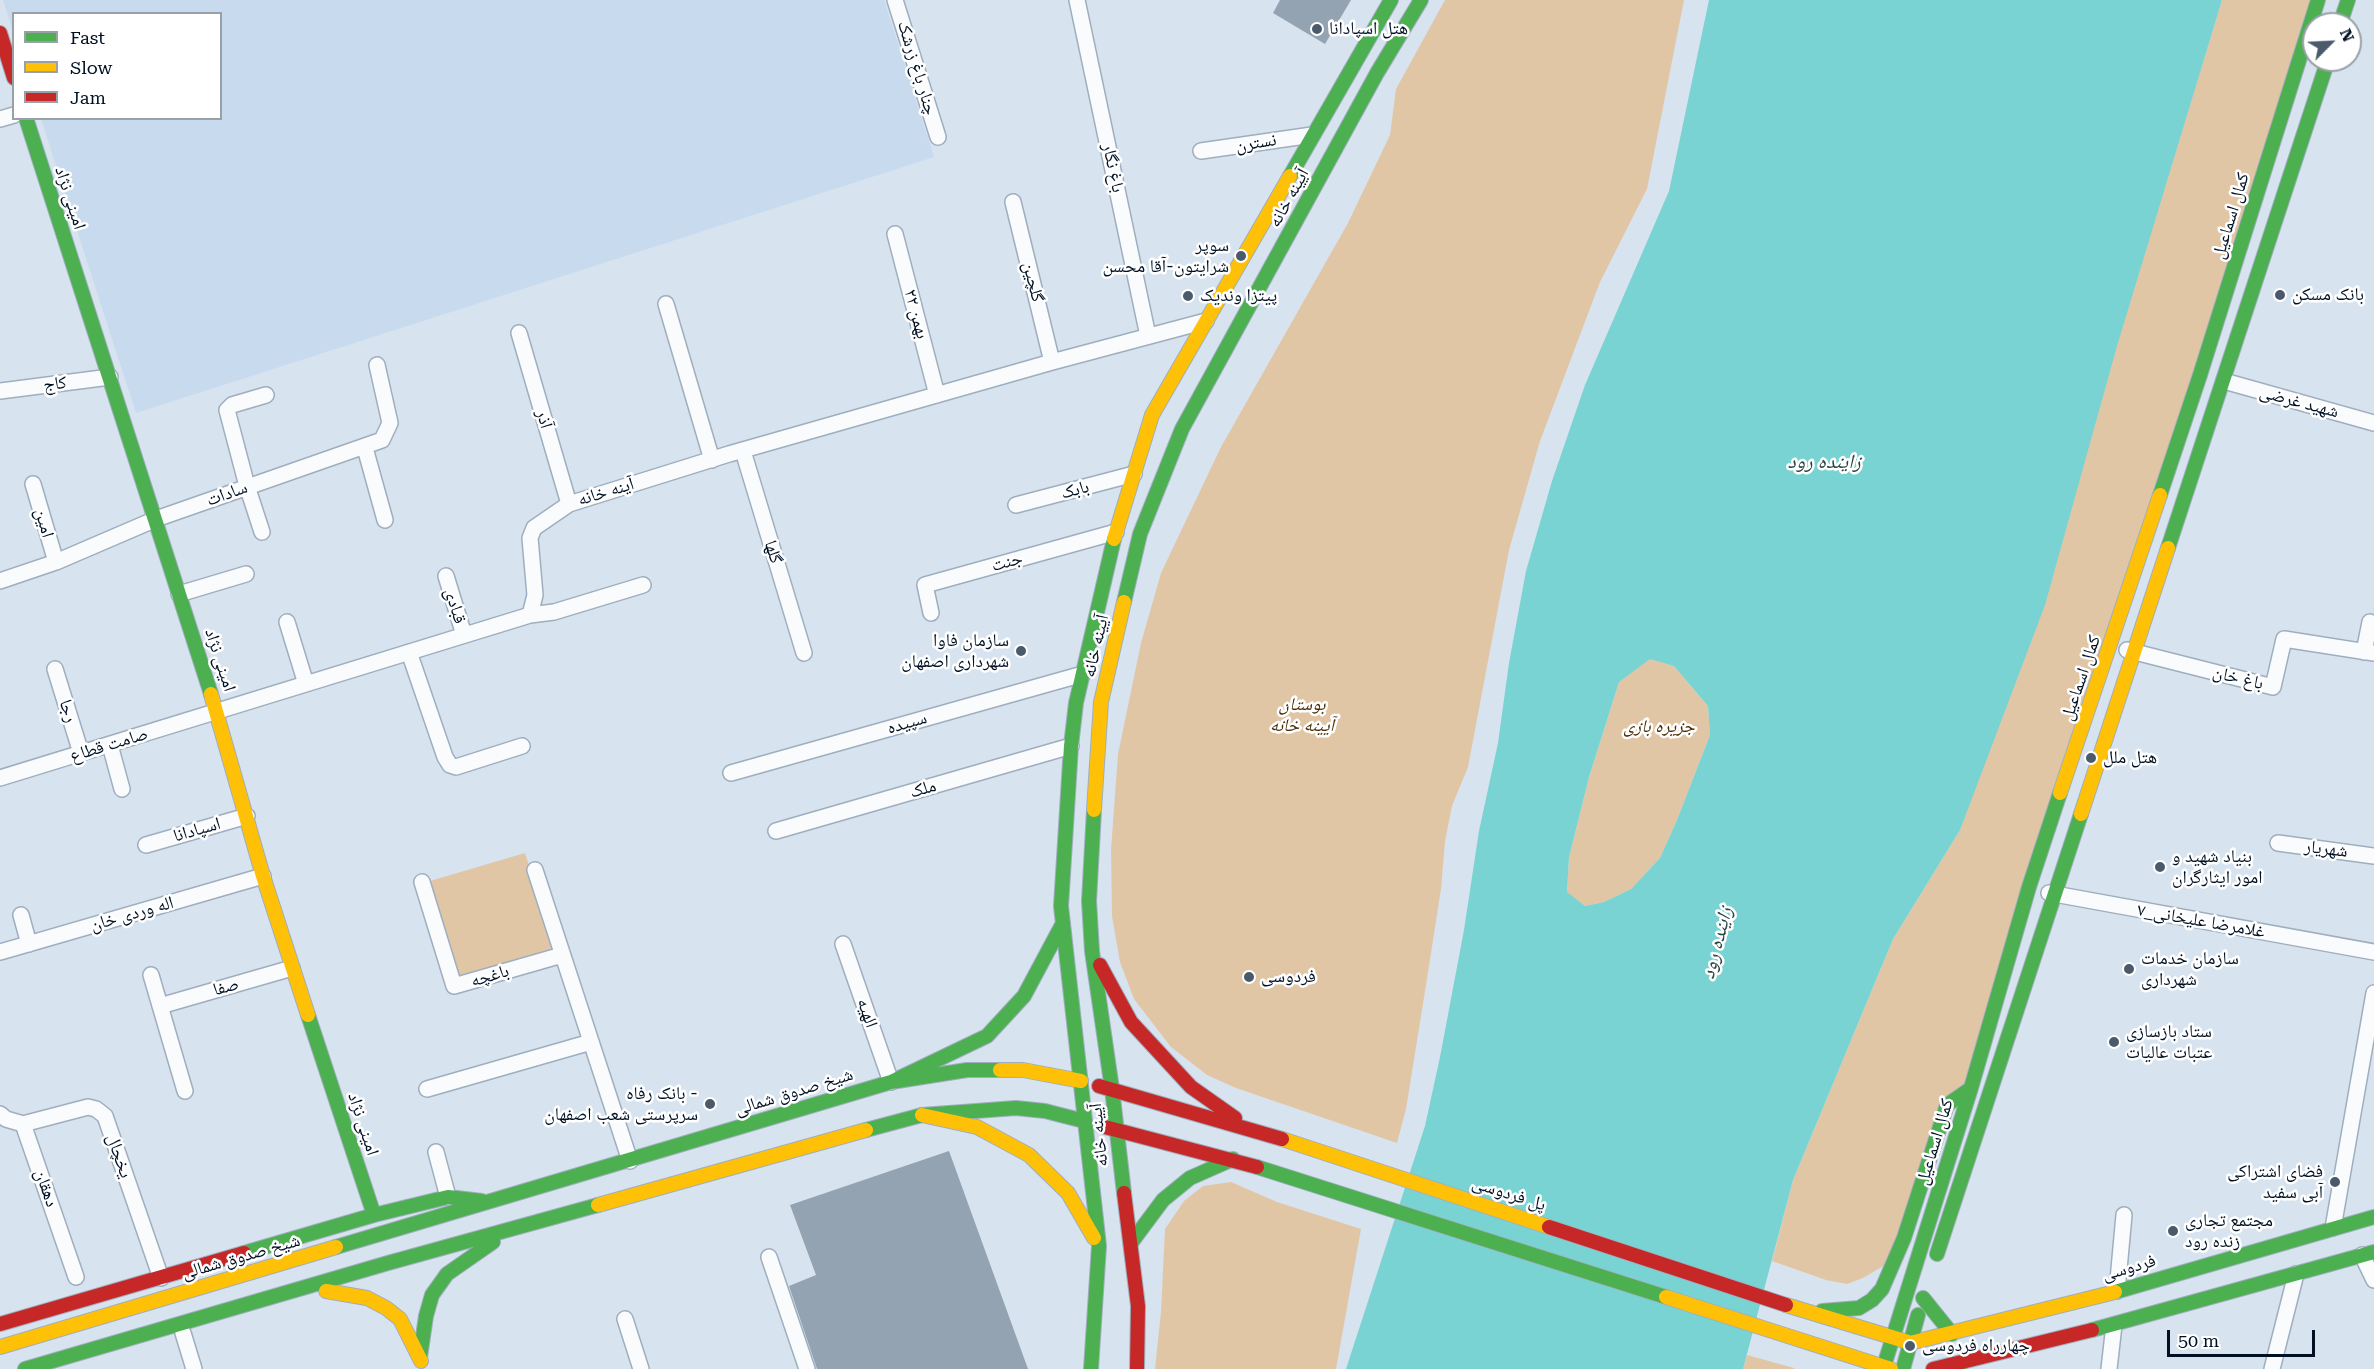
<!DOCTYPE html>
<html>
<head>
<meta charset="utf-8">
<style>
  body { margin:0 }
  #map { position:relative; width:2374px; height:1369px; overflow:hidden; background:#d7e3ef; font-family:"Roboto Serif",serif }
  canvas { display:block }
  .legend { position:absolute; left:12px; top:12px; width:210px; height:108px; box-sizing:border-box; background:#fff; border:2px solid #99a0a7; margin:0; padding:8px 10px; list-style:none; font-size:18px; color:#001124 }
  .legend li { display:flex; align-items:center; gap:12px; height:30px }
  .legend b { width:30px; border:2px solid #99a0a7 }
  .north { position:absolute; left:2302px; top:12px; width:60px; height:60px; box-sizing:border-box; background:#fff; border:2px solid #99a0a7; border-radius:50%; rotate:66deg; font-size:16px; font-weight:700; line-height:24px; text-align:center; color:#001124 }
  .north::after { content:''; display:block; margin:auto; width:21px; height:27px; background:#4b5a6b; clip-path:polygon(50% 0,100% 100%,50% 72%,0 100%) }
  .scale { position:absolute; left:2167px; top:1330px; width:148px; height:27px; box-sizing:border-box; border:3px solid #001124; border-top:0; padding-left:8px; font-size:18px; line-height:21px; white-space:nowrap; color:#001124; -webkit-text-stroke:4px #fff; paint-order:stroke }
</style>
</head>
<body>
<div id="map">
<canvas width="2374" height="1369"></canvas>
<ul class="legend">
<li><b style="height:8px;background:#4caf50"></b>Fast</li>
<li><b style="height:8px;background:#ffc107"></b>Slow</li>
<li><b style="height:8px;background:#c62828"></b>Jam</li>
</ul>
<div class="north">N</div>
<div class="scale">50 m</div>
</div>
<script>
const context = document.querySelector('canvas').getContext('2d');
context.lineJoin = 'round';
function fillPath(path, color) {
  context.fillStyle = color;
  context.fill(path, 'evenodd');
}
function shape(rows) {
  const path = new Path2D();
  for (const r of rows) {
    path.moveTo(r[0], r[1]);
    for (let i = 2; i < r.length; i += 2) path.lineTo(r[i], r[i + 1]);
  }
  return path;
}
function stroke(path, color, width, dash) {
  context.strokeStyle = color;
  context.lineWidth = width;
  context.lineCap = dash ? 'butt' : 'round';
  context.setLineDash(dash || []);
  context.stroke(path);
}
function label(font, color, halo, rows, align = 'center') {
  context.font = font + ' "Roboto Serif","Noto Naskh Arabic",serif';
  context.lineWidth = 5;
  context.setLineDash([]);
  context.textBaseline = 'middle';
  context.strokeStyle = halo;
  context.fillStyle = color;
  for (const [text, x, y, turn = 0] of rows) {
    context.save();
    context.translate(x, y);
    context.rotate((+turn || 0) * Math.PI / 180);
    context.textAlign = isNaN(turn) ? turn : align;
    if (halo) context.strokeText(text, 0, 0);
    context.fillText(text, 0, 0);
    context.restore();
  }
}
fillPath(shape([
  [3,0,884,0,934,157,136,413,41,119,220,118,220,14,14,14,13,32]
]), '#c8daee');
fillPath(shape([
  [1445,0,1684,0,1647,189,1600,282,1540,441,1509,550,1468,767,1452,806,1445,841,1441,889,1426,985,1406,1109,1397,1143,1236,1088,1207,1075,1171,1047,1134,999,1120,962,1112,916,1111,850,1118,754,1141,643,1161,573,1221,447,1348,223,1390,135,1396,89],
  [2222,0,2313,0,1966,1083,1885,1265,1863,1278,1847,1284,1826,1280,1772,1261,1793,1180,1893,939,1960,830,2116,346],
  [1649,658,1674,666,1708,706,1710,735,1677,820,1660,858,1631,889,1604,902,1585,906,1567,893,1569,857,1589,777,1619,682],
  [525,853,556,951,460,979,430,881],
  [1231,1182,1277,1202,1361,1229,1336,1369,1155,1369,1161,1312,1165,1229,1184,1201,1203,1186],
  [1747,1355,1794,1368,1795,1369,1743,1369]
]), '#e1c6a6');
fillPath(shape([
  [1709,0,2222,0,2117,346,2045,605,1960,830,1893,939,1793,1180,1743,1369,1346,1369,1425,1126,1440,1057,1464,930,1479,831,1498,743,1509,663,1526,571,1552,481,1585,385,1669,191],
  [1650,659,1674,666,1708,706,1710,735,1677,820,1660,858,1631,889,1604,902,1585,906,1567,892,1569,857,1589,777,1619,682]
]), '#79d3d2');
fillPath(shape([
  [1280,0,1351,0,1325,44,1273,13],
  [949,1151,1028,1369,817,1369,789,1286,816,1275,790,1205]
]), '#93a3b2');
const street = shape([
  [895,0,938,137],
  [1077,0,1148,336],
  [0,119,14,115],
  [1201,151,1312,135],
  [1013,202,1052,362],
  [895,234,937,395],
  [666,304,712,460],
  [519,333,569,504],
  [2224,381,2374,423],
  [0,391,110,377],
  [365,448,385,520],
  [743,451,804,653],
  [33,484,56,562],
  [1016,505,1134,474],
  [262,532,247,486,227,410,232,405,266,395],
  [446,576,464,635],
  [0,581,56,562,156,519,382,440,390,423,377,365],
  [179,594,246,574],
  [931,613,925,585,1116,532],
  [530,615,554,612,643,585],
  [287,622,306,684],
  [2127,650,2273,687,2284,639,2374,653],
  [409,652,445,757,450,765,456,767,522,746],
  [2364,652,2370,622],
  [55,669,81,753],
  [110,745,122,789],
  [731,773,1083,674],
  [0,778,530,615,535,595,530,538,534,528,569,504,729,454,1052,362,1206,321],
  [776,831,1071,746],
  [2278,843,2374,856],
  [146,845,247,816],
  [535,870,630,1161],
  [422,882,454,986,562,955],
  [2049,893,2374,952],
  [21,915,29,944],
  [843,944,891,1082],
  [0,952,263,876],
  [151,975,185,1091],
  [160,1006,292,968],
  [427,1089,591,1042],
  [0,1114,6,1119,23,1124,76,1277],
  [23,1124,88,1107,96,1109,105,1116,161,1278],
  [436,1152,448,1197],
  [2333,1228,2374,993],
  [2362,1255,2374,1280],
  [769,1257,807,1369],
  [2117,1291,2124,1215],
  [625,1319,641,1369],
  [183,1333,194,1369],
  [2109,1369,2114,1325],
  [2272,1369,2296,1274]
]);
const fast = shape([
  [2340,24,2348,0],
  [26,118,211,694],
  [1290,176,1391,0],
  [2160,495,2200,375,2318,0],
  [2168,548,2328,60],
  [1124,602,1140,534,1182,429,1377,73,1421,0],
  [1094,810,1089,901,1092,951,1112,1089,1124,1193],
  [308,1015,374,1215],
  [891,1082,987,1036,1024,996,1063,923],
  [866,1130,922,1115,1016,1108,1045,1111,1084,1121],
  [1257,1167,1666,1297],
  [1131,1243,1163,1200,1190,1178,1233,1159],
  [336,1247,891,1082,967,1070,1000,1070],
  [244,1253,374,1215,448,1197,482,1201],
  [1937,1254,2081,814],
  [2115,1292,2374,1217],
  [1923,1298,1952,1334],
  [1822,1311,1859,1308,1872,1300,1882,1289,1904,1238,1947,1105,1970,1089],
  [2092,1330,2374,1252],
  [420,1357,426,1316,432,1295,447,1274,493,1242],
  [25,1369,388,1263,598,1205],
  [1091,1369,1099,1246,1061,906,1071,746,1076,703,1114,539],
  [1883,1369,1971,1088,2029,887,2060,793],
  [1903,1369,1918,1315],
  [1955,1369,1962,1363]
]);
const slow = shape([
  [1114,539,1152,415,1290,176],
  [211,694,263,876,308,1015],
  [2060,793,2160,495],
  [1094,810,1101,702,1124,602],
  [2081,814,2168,548],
  [1000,1070,1023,1070,1081,1081],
  [922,1115,977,1127,1029,1155,1068,1193,1094,1238],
  [1282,1139,1549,1227],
  [598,1205,866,1130],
  [326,1291,367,1298,386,1308,400,1319,421,1361],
  [1666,1297,1891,1369],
  [1786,1305,1908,1342],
  [1910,1343,2115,1292],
  [0,1347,336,1247]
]);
const jam = shape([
  [0,33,14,78],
  [1100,965,1131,1022,1191,1087,1235,1118],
  [1099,1086,1282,1139],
  [1101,1126,1257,1167],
  [1124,1193,1138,1306,1137,1369],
  [1549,1227,1786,1305],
  [0,1324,244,1253],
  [1933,1369,2092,1330]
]);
stroke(street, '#9faebe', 18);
stroke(fast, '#9faebe', 16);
stroke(slow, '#9faebe', 16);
stroke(jam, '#9faebe', 16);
stroke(street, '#f9fbfd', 15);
stroke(fast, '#4caf50', 14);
stroke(slow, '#ffc107', 14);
stroke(jam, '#c62828', 14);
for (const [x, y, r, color] of [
  [1317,29,6,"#4b5a6b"],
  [1241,256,6,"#4b5a6b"],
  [2280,295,6,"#4b5a6b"],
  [1188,296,6,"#4b5a6b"],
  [1021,651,6,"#4b5a6b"],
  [2091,758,6,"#4b5a6b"],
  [2160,867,6,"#4b5a6b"],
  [2129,969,6,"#4b5a6b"],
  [1249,977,6,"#4b5a6b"],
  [2114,1042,6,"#4b5a6b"],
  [710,1104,6,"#4b5a6b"],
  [2335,1182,6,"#4b5a6b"],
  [2173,1231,6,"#4b5a6b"],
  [1910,1346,6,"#4b5a6b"]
]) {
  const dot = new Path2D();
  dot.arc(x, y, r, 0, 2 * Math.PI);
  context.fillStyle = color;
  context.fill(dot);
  stroke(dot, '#fff', 2);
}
label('18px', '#001124', '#fff', [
  ["هتل اسپادانا",1329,29],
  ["سوپر",1229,246,"right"],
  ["شرایتون-آقا محسن",1229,267,"right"],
  ["بانک مسکن",2292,295],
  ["پیتزا وندیک",1200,296],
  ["سازمان فاوا",1009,641,"right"],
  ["شهرداری اصفهان",1009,662,"right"],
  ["هتل ملل",2103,758],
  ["بنیاد شهید و",2172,857],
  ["امور ایثارگران",2172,878],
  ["سازمان خدمات",2141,959],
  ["شهرداری",2141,980],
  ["فردوسی",1261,977],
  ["ستاد بازسازی",2126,1032],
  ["عتبات عالیات",2126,1053],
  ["بانک رفاه -",698,1094,"right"],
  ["سرپرستی شعب اصفهان",698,1115,"right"],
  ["فضای اشتراکی",2323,1172,"right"],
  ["آبی سفید",2323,1193,"right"],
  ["مجتمع تجاری",2185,1221],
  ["زنده رود",2185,1242],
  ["چهارراه فردوسی",1922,1346]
], 'left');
label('18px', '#001124', '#fff', [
  ["چنار باغ زرشک",917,68,73],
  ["نسترن",1256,143,-9],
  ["باغ نگار",1113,168,78],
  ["امینی نژاد",70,198,72],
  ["آیینه خانه",1289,198,-61],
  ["کمال اسماعیل",2231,216,-73],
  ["گلچین",1033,282,76],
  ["۲۲ بهمن",916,314,75],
  ["کاج",55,384,-7],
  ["شهید غرضی",2299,402,15],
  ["آذر",544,419,74],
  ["بابک",1075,490,-15],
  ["آینه خانه",606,492,-17],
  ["سادات",227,494,-20],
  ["امین",44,523,74],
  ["گلها",773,552,73],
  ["جنت",1007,562,-15],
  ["قبادی",455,606,73],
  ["آیینه خانه",1096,646,-77],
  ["امینی نژاد",220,660,72],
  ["کمال اسماعیل",2081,678,-71],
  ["باغ خان",2238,678,14],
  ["رجا",68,711,72],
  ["سپیده",907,723,-16],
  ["صامت قطاع",109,745,-17],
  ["ملک",923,789,-16],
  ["اسپادانا",197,830,-16],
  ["شهریار",2326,849,7],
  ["اله وردی خان",132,914,-16],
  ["۷_غلامرضا علیخانی",2201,921,10],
  ["باغچه",490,976,-16],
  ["صفا",226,987,-16],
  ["الهیه",867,1013,71],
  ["شیخ صدوق شمالی",794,1092,-17],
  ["امینی نژاد",363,1124,72],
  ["آیینه خانه",1099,1135,-96],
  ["کمال اسماعیل",1935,1142,-73],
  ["یخچال",119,1156,71],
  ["دهقان",46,1188,71],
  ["پل فردوسی",1509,1194,18],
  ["شیخ صدوق شمالی",241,1257,-16],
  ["فردوسی",2129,1268,-16]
]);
label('italic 18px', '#482c03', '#fff', [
  ["بوستان",1302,705],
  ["آیینه خانه",1302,726],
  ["جزیره بازی",1659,727]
]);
label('italic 20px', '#2a4543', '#fff', [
  ["زاینده رود",1824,462],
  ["زاینده رود",1717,943,-75]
]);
</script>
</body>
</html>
